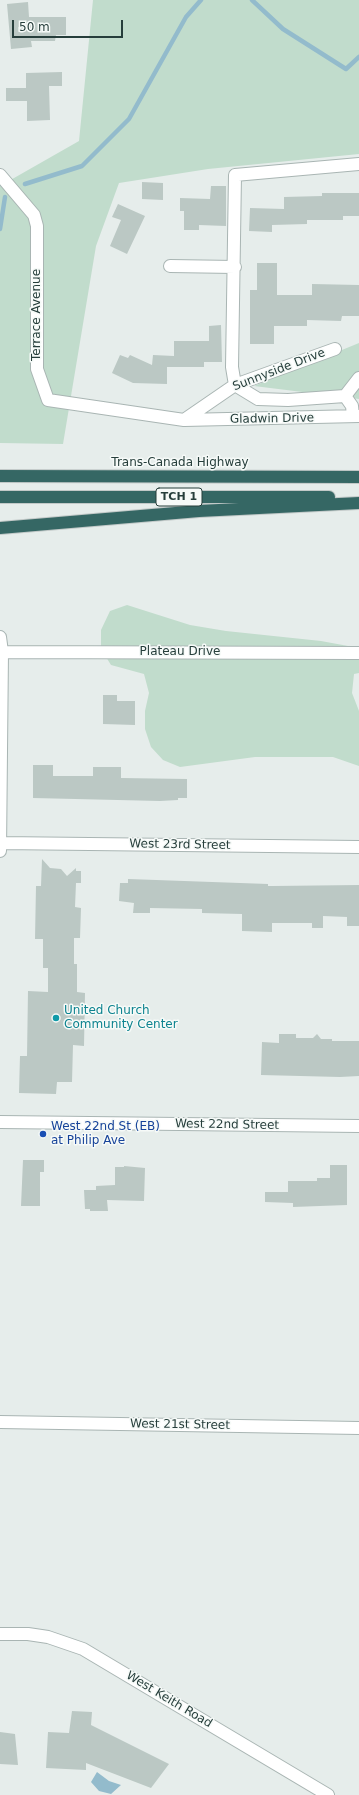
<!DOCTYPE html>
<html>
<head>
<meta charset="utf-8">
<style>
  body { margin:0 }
  #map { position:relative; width:359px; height:1795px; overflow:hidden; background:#e6edeb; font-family:"DejaVu Sans",sans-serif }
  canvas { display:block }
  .scale { position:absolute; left:12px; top:20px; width:111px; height:18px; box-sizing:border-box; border:2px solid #263e3b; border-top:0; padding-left:5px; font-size:12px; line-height:14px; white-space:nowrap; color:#263e3b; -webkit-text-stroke:3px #f6faf8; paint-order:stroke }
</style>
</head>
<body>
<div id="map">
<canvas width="359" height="1795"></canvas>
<div class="scale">50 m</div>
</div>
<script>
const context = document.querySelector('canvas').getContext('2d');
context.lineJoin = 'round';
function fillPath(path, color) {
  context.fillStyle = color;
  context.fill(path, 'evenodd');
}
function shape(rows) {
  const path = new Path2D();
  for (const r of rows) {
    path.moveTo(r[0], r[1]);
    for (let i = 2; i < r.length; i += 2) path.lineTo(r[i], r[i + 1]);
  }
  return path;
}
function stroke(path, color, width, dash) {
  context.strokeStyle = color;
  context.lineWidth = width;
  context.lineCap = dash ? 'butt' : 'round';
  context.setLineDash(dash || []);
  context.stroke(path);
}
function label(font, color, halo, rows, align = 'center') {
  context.font = font + ' "DejaVu Sans",sans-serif';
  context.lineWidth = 3;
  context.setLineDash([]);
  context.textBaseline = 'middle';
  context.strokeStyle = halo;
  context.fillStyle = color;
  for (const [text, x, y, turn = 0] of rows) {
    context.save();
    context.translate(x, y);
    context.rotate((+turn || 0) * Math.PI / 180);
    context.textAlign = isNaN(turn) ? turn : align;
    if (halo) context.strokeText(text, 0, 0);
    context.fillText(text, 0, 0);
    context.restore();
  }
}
fillPath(shape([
  [93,0,359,0,359,154,208,169,119,183,96,246,63,444,0,443,0,186,79,141],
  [359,343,359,399,254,386],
  [127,605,190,625,226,631,321,641,359,648,359,673,354,674,352,693,359,711,359,766,333,757,255,757,180,767,163,760,151,747,145,729,145,711,149,693,144,674,111,665,101,649,101,630,110,611]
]), '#c1dccc');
fillPath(shape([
  [97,1772,109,1781,121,1785,111,1794,99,1791,91,1782]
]), '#93bbcc');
stroke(shape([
  [252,0,283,29,346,69,359,57],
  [25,184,82,166,129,119,186,17,201,0],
  [0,229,5,197]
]), '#93bbcc', 4.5);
fillPath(shape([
  [28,2,29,17,66,17,66,35,56,35,55,41,31,41,32,47,11,49,7,4],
  [62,72,62,86,49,86,50,120,27,121,27,101,6,101,6,88,26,88,26,73],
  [142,182,163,183,163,200,142,199],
  [211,186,226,186,226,226,199,225,199,230,184,230,184,211,180,211,180,198,210,199],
  [322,193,359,193,359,216,343,216,343,220,307,220,307,224,272,225,272,232,249,231,250,208,284,209,284,197,322,196],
  [118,204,145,216,127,254,110,246,121,220,112,217],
  [257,263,277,263,277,295,312,295,312,284,359,285,359,316,342,316,341,321,307,320,307,326,274,326,274,344,250,344,250,290,257,290],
  [221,325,222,362,204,362,204,367,167,367,167,384,133,383,112,373,120,355,128,358,130,355,152,365,153,355,174,356,174,341,209,341,209,326],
  [103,695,117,695,117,701,135,701,135,725,103,724],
  [33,765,53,765,53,776,93,776,93,767,121,767,121,778,187,779,187,798,178,798,178,800,160,801,33,798],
  [42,859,50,868,61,869,67,876,76,868,76,871,81,871,81,883,76,883,75,907,81,908,80,938,74,938,74,964,77,964,77,992,85,993,84,1046,73,1045,72,1082,57,1082,56,1094,19,1093,20,1056,27,1056,28,991,48,992,48,968,43,968,43,939,35,939,36,886,41,886],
  [128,879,268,884,268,886,273,886,359,885,359,926,347,926,347,917,323,916,323,928,312,928,312,923,272,923,272,932,242,931,242,914,202,913,202,909,150,908,150,913,133,913,134,903,119,901,120,883,128,883],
  [279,1034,296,1034,296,1038,313,1038,317,1034,321,1039,332,1039,332,1041,359,1041,359,1076,340,1077,261,1075,262,1042,279,1043],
  [23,1160,44,1160,44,1172,40,1172,40,1206,21,1206],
  [330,1165,347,1165,347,1205,293,1207,293,1203,265,1202,265,1192,288,1192,288,1181,317,1181,317,1178,330,1178],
  [124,1166,145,1168,144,1201,107,1200,108,1211,90,1211,90,1209,85,1209,84,1190,96,1190,96,1186,115,1185,115,1167,124,1167],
  [72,1711,92,1712,91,1725,169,1764,151,1788,86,1763,86,1770,46,1768,48,1732,69,1733],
  [0,1732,15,1734,18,1765,0,1764]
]), '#bbc8c4');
const street = shape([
  [0,175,34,215,37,226,37,369,48,400,184,420,359,416],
  [170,266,235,267],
  [235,385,232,367,235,175,359,164],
  [235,385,258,399,288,400,345,396,352,406,353,416],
  [345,396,359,378],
  [184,420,235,385,335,349],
  [0,637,2,652,0,851],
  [2,652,359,653],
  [0,843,359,847],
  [0,1122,359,1126],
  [0,1422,359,1428],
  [0,1634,28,1634,48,1637,83,1649,328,1795]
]);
const highway = shape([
  [0,476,359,477],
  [0,497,329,497],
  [0,528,199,511,359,503]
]);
stroke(street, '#a9b5b3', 14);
stroke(highway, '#c2c9c8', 14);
stroke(street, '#fff', 12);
stroke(highway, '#356764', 12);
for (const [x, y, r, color] of [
  [56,1018,4,"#0f9aa8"],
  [43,1134,4,"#1a4fb4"]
]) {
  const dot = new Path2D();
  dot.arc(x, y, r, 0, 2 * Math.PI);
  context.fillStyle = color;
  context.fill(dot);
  stroke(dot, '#f6faf8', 1.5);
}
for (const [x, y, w] of [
  [179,497,46]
]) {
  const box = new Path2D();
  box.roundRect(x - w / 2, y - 9, w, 18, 3);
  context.fillStyle = '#f6faf8';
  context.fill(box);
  stroke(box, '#263e3b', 1);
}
label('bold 11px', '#263e3b', null, [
  ["TCH 1",179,497]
]);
label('12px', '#263e3b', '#f6faf8', [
  ["Terrace Avenue",37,315,-90],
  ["Sunnyside Drive",279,370,-21],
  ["Gladwin Drive",272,419,-1],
  ["Trans-Canada Highway",180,463],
  ["Plateau Drive",180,652],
  ["West 23rd Street",180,845,1],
  ["West 22nd Street",227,1125,1],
  ["West 21st Street",180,1425,1],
  ["West Keith Road",169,1700,31]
]);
label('12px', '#0d838f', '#f6faf8', [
  ["United Church",64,1011],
  ["Community Center",64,1025]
], 'left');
label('12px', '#164399', '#f6faf8', [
  ["West 22nd St (EB)",51,1127],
  ["at Philip Ave",51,1141]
], 'left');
</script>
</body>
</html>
